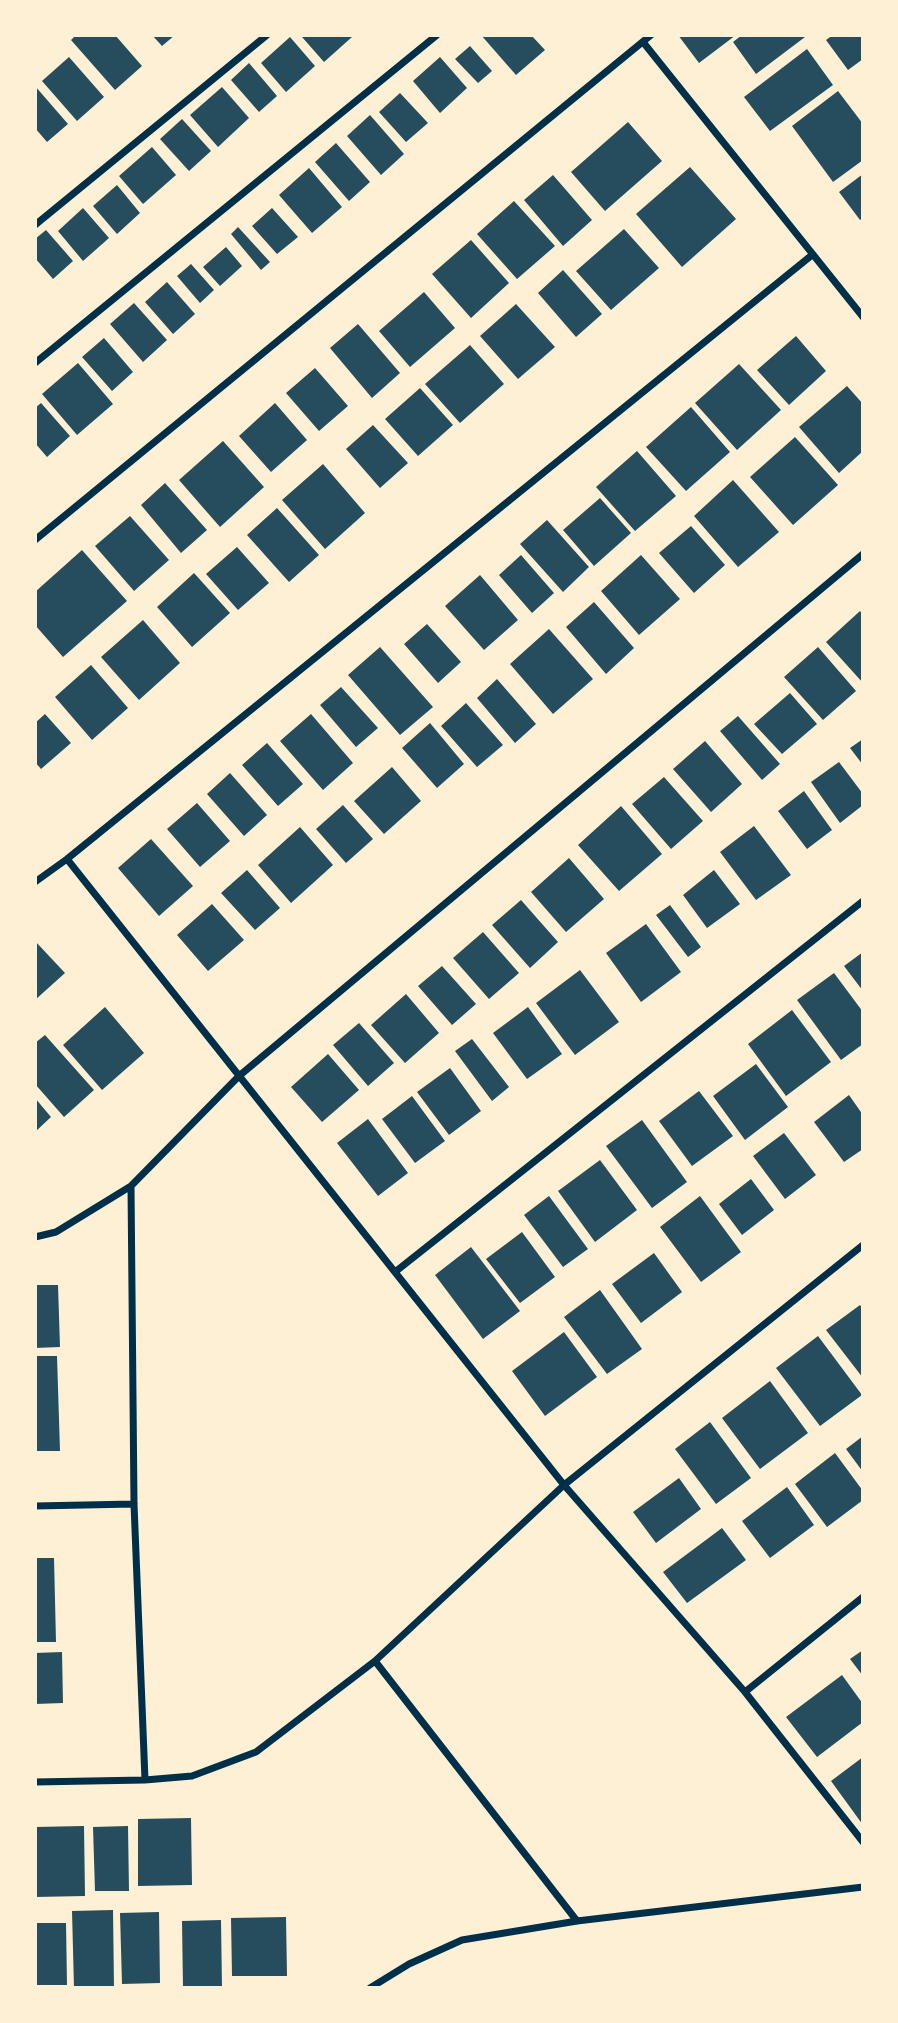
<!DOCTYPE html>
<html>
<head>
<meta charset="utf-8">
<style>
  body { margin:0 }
  #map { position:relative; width:898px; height:2023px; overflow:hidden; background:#fdf0d5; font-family:Manrope,sans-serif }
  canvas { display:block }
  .frame { position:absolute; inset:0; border:37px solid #fdf0d5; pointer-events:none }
</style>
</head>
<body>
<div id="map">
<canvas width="898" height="2023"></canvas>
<div class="frame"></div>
</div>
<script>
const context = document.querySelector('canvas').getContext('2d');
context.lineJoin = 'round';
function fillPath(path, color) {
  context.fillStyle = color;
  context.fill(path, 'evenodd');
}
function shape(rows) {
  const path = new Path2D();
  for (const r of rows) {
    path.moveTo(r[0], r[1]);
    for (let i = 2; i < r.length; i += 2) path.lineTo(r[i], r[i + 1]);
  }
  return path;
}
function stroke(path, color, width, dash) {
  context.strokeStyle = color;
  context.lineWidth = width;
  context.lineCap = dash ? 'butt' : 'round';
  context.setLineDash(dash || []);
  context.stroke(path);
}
fillPath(shape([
  [76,35,115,35,142,66,115,90,71,40],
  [152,35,175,35,162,46],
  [305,35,350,35,352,37,324,62,302,37],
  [481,35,531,35,545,50,516,75],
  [678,35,736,35,699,63],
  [742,35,803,35,805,37,756,74,733,42],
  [833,35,863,35,863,59,848,70,826,40],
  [290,37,315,66,286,92,261,63],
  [470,46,492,71,478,83,455,59],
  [807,49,833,85,770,131,744,97],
  [69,57,104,97,77,121,42,81],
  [440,57,467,88,440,113,413,81],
  [249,63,277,96,259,112,231,80],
  [35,86,68,124,47,142,35,128],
  [222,87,249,118,218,147,190,115],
  [838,91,863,124,863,160,833,182,792,126],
  [400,93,428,123,406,142,379,112],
  [370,115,404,154,381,175,347,136],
  [182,119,211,151,189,171,160,139],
  [628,122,662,161,605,211,571,172],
  [336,143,370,182,349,201,315,162],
  [152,147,176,175,143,204,119,176],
  [690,167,736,219,682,267,636,214],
  [309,168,342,207,312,233,279,195],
  [863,174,863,218,860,220,839,192],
  [553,175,592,220,563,246,524,200],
  [117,185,140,213,117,234,93,206],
  [514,201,555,246,517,279,477,234],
  [83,208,109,238,83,261,58,231],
  [272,208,298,237,277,254,252,226],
  [238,227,270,262,261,270,231,234],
  [624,229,659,268,611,310,576,271],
  [46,230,73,261,53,279,35,258,35,239],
  [471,240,509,283,471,318,432,274],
  [226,247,242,266,220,286,203,267],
  [191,264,214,290,200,303,177,276],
  [563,270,602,314,576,337,538,293],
  [167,282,195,314,173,334,145,302],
  [424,292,455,328,410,367,379,331],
  [134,303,167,340,143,362,110,324],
  [516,304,555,347,518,379,480,336],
  [358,324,400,373,372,398,330,348],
  [796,336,826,371,789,405,757,370],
  [104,338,133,372,112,391,82,357],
  [470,345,504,384,460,423,425,384],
  [78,363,113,404,77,435,42,394],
  [739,364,781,410,737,450,695,403],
  [315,368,348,406,319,431,286,393],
  [847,386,863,404,863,451,839,473,799,427],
  [420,388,453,425,418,456,385,419],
  [41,403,70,436,47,457,35,443,35,408],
  [275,403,307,440,271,472,239,436],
  [691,407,730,452,686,491,646,447],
  [373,425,408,463,380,488,346,449],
  [795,437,838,485,793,525,750,477],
  [223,441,264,487,220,527,179,480],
  [637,451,676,496,635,531,596,487],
  [323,464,365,513,325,549,282,500],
  [733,480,779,532,738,567,694,516],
  [165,483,207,530,181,553,141,505],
  [600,498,631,533,594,566,563,530],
  [277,508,319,555,289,582,247,535],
  [130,516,169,560,134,591,95,546],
  [547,520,589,567,563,592,520,544],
  [691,526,725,565,694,593,659,553],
  [237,547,269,583,238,610,206,574],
  [82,550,127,601,63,657,35,625,35,592],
  [521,555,554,593,532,613,499,575],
  [641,555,680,599,639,635,601,591],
  [194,573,230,613,192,647,157,607],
  [480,575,518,620,484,650,445,606],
  [594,602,634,648,606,674,566,627],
  [860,611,863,615,863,683,826,642],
  [143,620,180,663,139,700,101,657],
  [427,624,461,662,438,683,404,644],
  [549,629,593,679,553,714,510,664],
  [380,647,433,707,400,735,348,675],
  [818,647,856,691,823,720,784,677],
  [91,665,128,708,92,740,55,697],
  [497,679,536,724,515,743,477,698],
  [341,687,378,728,356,747,320,705],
  [790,693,817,724,782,754,754,724],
  [466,703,503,745,477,767,441,726],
  [45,714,71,743,41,769,35,762,35,723],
  [311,714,353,763,323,790,280,741],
  [738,716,780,764,762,780,720,731],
  [430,723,464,764,437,788,402,748],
  [863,739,863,765,850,748],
  [705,741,742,784,711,812,673,769],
  [267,743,303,784,278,806,242,765],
  [839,762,863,794,863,805,840,823,811,782],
  [392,767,421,801,384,834,354,801],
  [230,773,267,815,244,836,207,794],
  [664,777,703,821,671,849,632,804],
  [804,791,832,830,807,849,778,811],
  [197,803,230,841,200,867,167,829],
  [343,805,373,839,346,863,316,829],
  [621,806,662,854,619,891,578,845],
  [754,826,791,875,756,900,720,852],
  [300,827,333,865,291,903,258,865],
  [151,839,193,886,159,916,118,868],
  [569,858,604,899,566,932,531,892],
  [247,870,280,908,255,930,221,893],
  [714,870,740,904,707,928,683,895],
  [521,900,558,942,530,968,492,925],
  [212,904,244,940,208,971,177,935],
  [670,905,701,947,688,957,656,915],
  [646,924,681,972,641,1002,606,953],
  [483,932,519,973,489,999,453,958],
  [35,941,65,973,35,1000],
  [863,952,863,991,844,966],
  [442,966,476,1004,452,1025,418,986],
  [580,970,619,1022,575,1055,536,1003],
  [834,973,863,1012,863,1044,841,1060,797,1000],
  [406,994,439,1033,405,1063,371,1025],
  [105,1007,144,1053,102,1090,63,1045],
  [528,1007,562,1054,527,1079,493,1033],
  [792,1010,831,1062,786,1096,748,1044],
  [359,1023,394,1063,368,1086,333,1045],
  [45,1035,94,1090,64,1117,35,1084,35,1043],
  [472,1039,509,1087,492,1101,455,1051],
  [328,1054,359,1090,322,1122,291,1087],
  [756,1064,788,1107,745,1140,713,1096],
  [450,1068,481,1111,449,1135,417,1092],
  [699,1091,733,1136,692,1166,659,1121],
  [849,1095,863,1115,863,1149,844,1162,814,1122],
  [412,1096,445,1141,415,1163,382,1119],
  [35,1098,51,1117,35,1132],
  [368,1119,408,1173,378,1196,337,1143],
  [642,1120,687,1182,652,1208,606,1146],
  [784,1133,816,1175,785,1199,753,1156],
  [600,1160,637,1210,595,1242,558,1191],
  [751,1179,774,1210,742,1235,719,1204],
  [549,1196,588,1249,563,1267,524,1215],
  [700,1196,741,1252,701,1282,660,1227],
  [522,1232,555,1277,520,1303,486,1259],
  [471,1247,520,1311,483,1339,435,1275],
  [654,1253,682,1292,641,1323,612,1284],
  [35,1285,58,1285,60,1347,35,1348],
  [600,1290,642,1349,607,1374,564,1317],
  [860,1305,863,1309,863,1378,826,1330],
  [564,1332,597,1377,545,1416,512,1371],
  [818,1336,862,1395,820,1426,776,1368],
  [35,1356,57,1356,60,1451,35,1451],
  [770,1381,808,1433,760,1469,722,1418],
  [710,1422,751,1478,716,1504,675,1449],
  [863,1436,863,1472,846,1449],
  [835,1453,863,1491,863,1500,827,1527,795,1484],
  [679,1478,701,1509,656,1543,633,1512],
  [787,1487,814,1525,770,1558,742,1521],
  [722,1528,746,1560,687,1603,663,1572],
  [35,1558,54,1558,56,1642,35,1642],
  [863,1650,863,1676,850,1659],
  [62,1652,63,1703,35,1704,35,1653],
  [842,1675,863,1704,863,1722,817,1757,786,1717],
  [863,1757,863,1825,831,1781],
  [191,1818,192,1885,138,1886,138,1819],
  [84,1826,85,1896,35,1897,35,1827],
  [128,1826,129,1891,95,1891,93,1827],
  [113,1910,114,1988,74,1988,72,1911],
  [159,1912,160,1983,122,1984,120,1913],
  [286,1917,287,1976,232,1976,231,1918],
  [221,1920,222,1988,183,1988,182,1921],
  [35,1923,66,1923,67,1985,35,1985]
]), '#264d5e');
stroke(shape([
  [643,42,863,317],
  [35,225,267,35],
  [35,363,437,35],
  [35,540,651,35],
  [67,859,564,1485,745,1692,863,1842],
  [35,882,67,859,812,255],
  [131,1186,134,1504,145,1780],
  [35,1237,56,1232,131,1186,239,1076,863,554],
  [395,1272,863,901],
  [35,1506,134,1504],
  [375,1661,577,1921],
  [745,1692,863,1597],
  [35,1782,145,1780,192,1776,256,1752,375,1661,564,1485,863,1245],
  [370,1988,409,1964,462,1940,577,1921,863,1887]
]), '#003049', 7);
</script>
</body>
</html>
